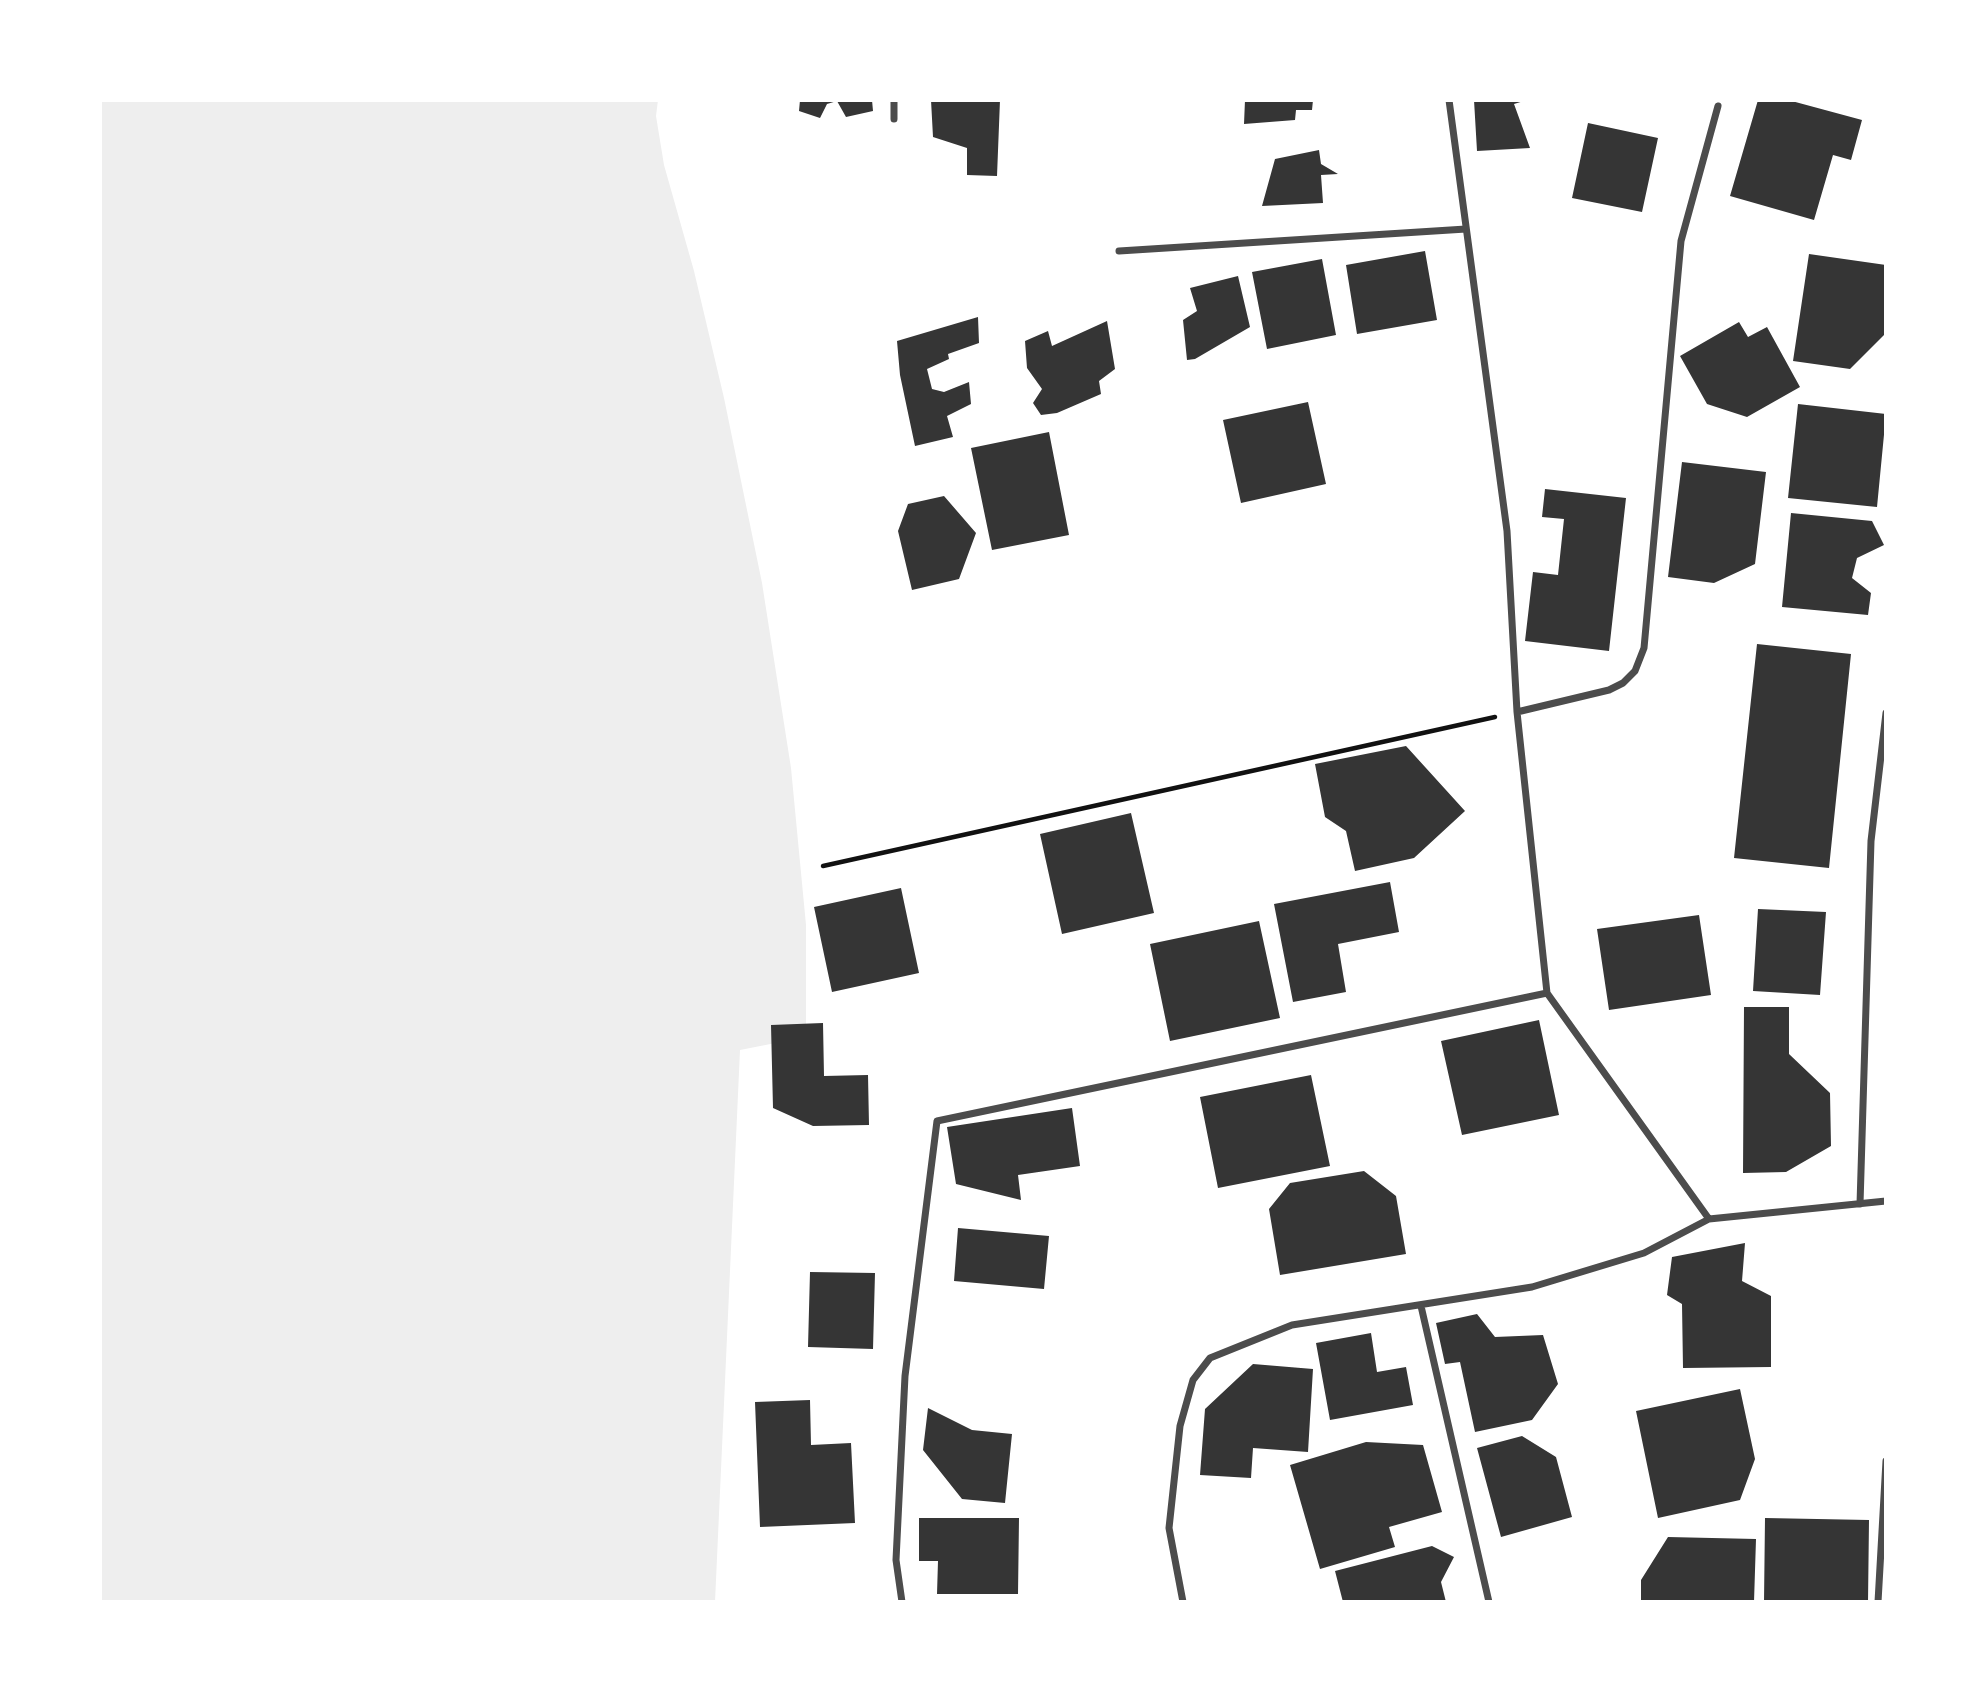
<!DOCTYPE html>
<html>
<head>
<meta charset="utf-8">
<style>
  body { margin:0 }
  #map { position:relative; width:1986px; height:1702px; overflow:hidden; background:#fff; font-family:"DM Sans",sans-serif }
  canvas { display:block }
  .frame { position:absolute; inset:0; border:102px solid #fff; pointer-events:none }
</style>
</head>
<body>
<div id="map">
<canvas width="1986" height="1702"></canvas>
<div class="frame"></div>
</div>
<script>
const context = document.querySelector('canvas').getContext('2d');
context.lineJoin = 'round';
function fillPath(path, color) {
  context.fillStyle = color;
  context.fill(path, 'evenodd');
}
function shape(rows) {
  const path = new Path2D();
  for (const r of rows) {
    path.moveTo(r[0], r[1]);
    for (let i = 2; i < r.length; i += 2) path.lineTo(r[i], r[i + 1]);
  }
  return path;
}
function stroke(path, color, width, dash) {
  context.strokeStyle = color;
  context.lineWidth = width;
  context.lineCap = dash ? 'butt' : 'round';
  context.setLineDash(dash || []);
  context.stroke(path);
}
fillPath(shape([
  [100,100,658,100,656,116,664,165,694,271,724,398,762,583,791,768,806,925,806,1037,740,1050,715,1602,100,1602]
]), '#eee');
fillPath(shape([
  [800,100,872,100,873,111,846,117,837,101,827,104,820,118,799,111],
  [931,100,1000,100,997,176,967,175,967,148,933,137],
  [1245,100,1313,100,1312,110,1296,110,1295,120,1244,124],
  [1474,100,1527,100,1514,104,1530,148,1477,151],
  [1758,100,1788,100,1862,120,1851,160,1833,155,1814,220,1730,196],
  [1588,123,1658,138,1642,212,1572,198],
  [1319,150,1321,164,1338,174,1321,175,1323,203,1262,206,1275,159],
  [1425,251,1437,320,1357,334,1346,265],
  [1809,254,1886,265,1886,333,1850,369,1793,361],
  [1322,259,1336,335,1267,349,1252,272],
  [1238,276,1250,327,1195,359,1187,360,1183,320,1197,311,1190,288],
  [978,317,979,343,948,354,949,359,927,369,932,389,944,392,969,382,971,404,947,416,953,437,915,446,900,375,897,341],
  [1107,321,1115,369,1099,381,1101,394,1057,413,1041,415,1033,403,1042,389,1027,368,1025,341,1048,331,1052,346],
  [1739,322,1748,337,1767,327,1800,387,1747,417,1707,404,1680,356],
  [1308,402,1326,484,1241,503,1223,420],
  [1798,404,1886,414,1877,507,1788,498],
  [1049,432,1069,535,992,550,971,448],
  [1682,462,1766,472,1755,564,1714,583,1668,577],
  [1545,489,1626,498,1609,651,1525,641,1533,572,1558,575,1564,519,1542,517],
  [944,496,976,533,959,579,912,590,898,531,908,504],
  [1791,513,1872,521,1884,545,1857,558,1852,578,1871,593,1868,615,1782,607],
  [1757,644,1851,654,1829,868,1734,858],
  [1406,746,1465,811,1414,858,1355,871,1346,831,1325,817,1315,764],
  [1131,813,1154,913,1062,934,1040,834],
  [1390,882,1399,932,1338,944,1346,992,1293,1002,1274,904],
  [901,888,919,973,832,992,814,907],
  [1758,909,1826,912,1820,995,1753,991],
  [1699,915,1711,995,1609,1010,1597,929],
  [1259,921,1280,1018,1170,1041,1150,944],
  [1744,1007,1789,1007,1789,1054,1830,1093,1831,1146,1786,1172,1743,1173],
  [1539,1020,1559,1115,1462,1135,1441,1041],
  [823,1023,824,1076,868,1075,869,1125,813,1126,773,1108,771,1025],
  [1311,1075,1330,1166,1218,1188,1200,1097],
  [1072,1108,1080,1166,1018,1175,1021,1200,956,1184,947,1127],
  [1364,1171,1396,1196,1406,1254,1280,1275,1269,1209,1290,1183],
  [958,1228,1049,1236,1044,1289,954,1281],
  [1745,1243,1742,1281,1771,1296,1771,1367,1683,1368,1682,1304,1667,1295,1672,1257],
  [810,1272,875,1273,873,1349,808,1347],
  [1477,1314,1495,1337,1543,1335,1558,1384,1532,1420,1475,1432,1460,1362,1445,1364,1436,1323],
  [1371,1333,1377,1372,1406,1367,1413,1405,1330,1420,1316,1343],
  [1253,1364,1313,1369,1308,1452,1253,1448,1251,1478,1200,1475,1205,1409],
  [1740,1389,1755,1459,1740,1500,1658,1518,1636,1411],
  [810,1400,811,1445,851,1443,855,1523,760,1527,755,1402],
  [928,1408,972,1430,1012,1434,1005,1503,962,1499,923,1450],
  [1522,1436,1556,1457,1572,1517,1501,1537,1477,1448],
  [1366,1442,1423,1445,1442,1512,1389,1527,1395,1547,1320,1569,1290,1465],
  [919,1518,1019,1518,1018,1594,937,1594,938,1561,919,1561],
  [1765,1518,1869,1520,1868,1602,1764,1602],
  [1668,1537,1756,1539,1754,1602,1641,1602,1641,1580],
  [1432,1546,1454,1557,1441,1582,1446,1602,1343,1602,1335,1571]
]), '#353535');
stroke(shape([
  [823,866,1495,717]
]), '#111', 4.5);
stroke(shape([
  [1449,100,1507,531,1517,712,1547,993,1709,1219],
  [894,119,894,100],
  [1119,251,1466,229],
  [1517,712,1609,690,1623,683,1635,671,1644,648,1681,241,1718,106],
  [1860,1204,1871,841,1886,713],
  [1421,1306,1489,1602],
  [902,1602,896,1560,905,1376,937,1121,1547,993],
  [1183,1602,1169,1528,1180,1426,1193,1380,1210,1358,1292,1325,1532,1287,1644,1253,1709,1219,1886,1201],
  [1878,1602,1886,1461]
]), '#4c4c4c', 7);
</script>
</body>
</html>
